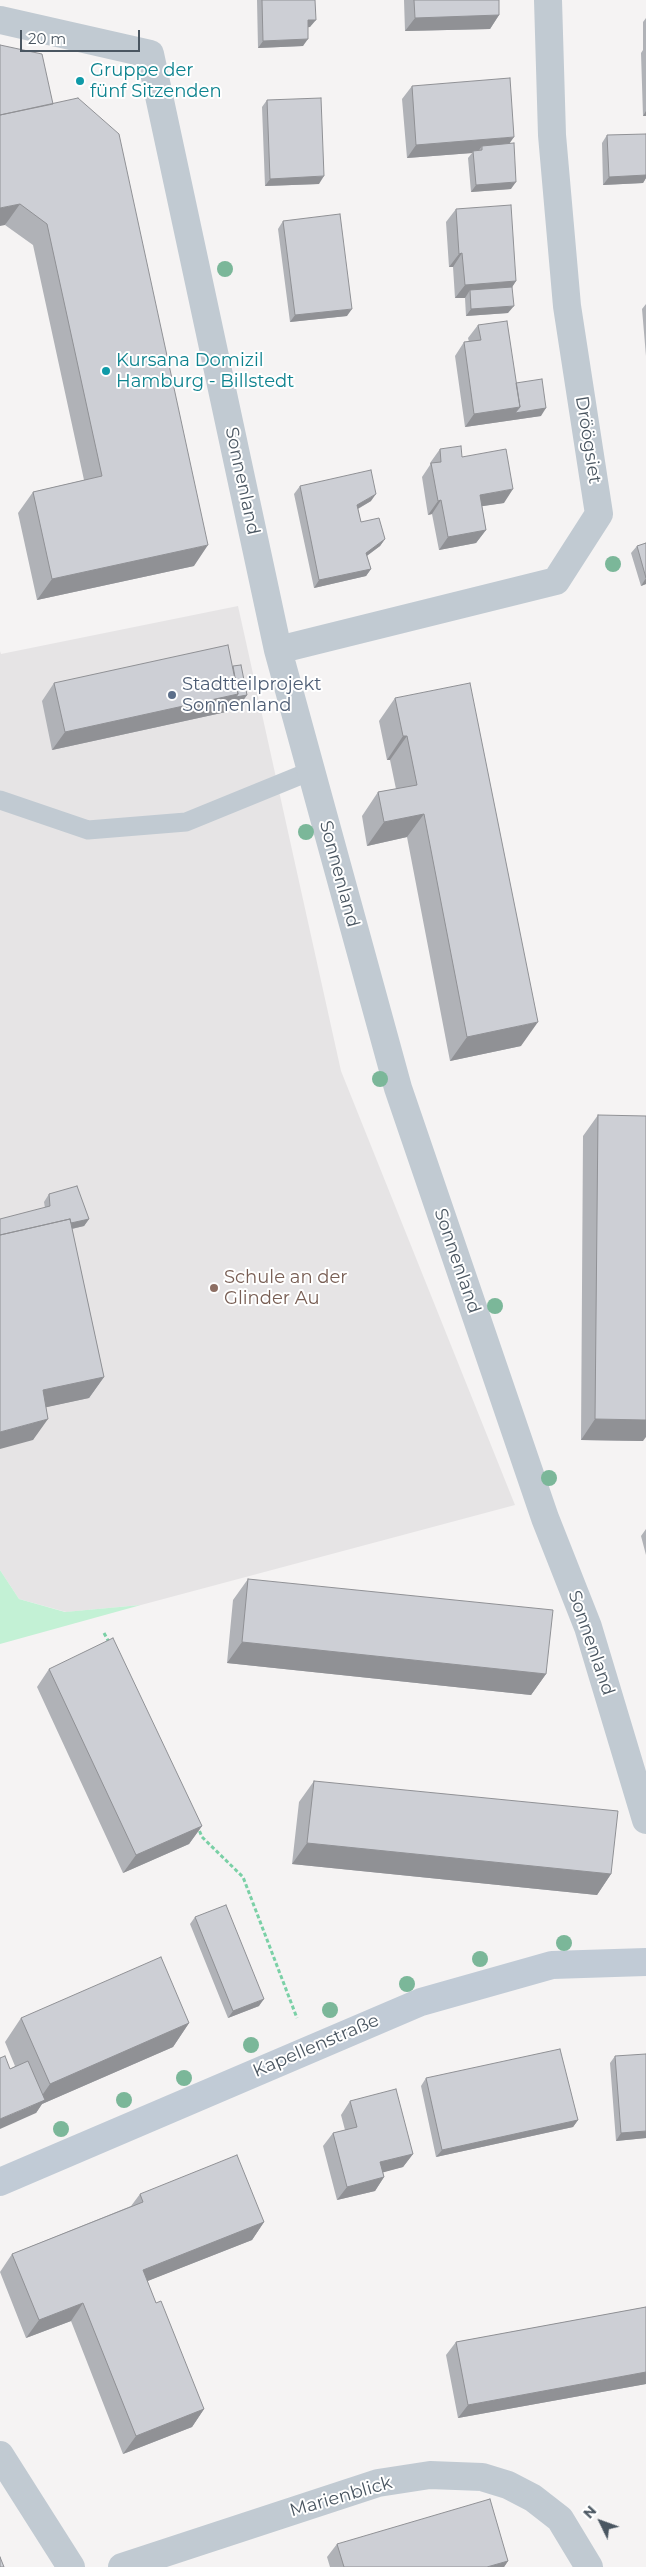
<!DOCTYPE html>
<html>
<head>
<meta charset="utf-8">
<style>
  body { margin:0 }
  #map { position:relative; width:646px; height:2567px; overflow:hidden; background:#f5f3f3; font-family:Montserrat,sans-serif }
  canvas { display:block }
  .north { position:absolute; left:576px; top:2497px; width:50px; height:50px; -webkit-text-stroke:4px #fff; paint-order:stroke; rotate:312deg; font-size:14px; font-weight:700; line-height:20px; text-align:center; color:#4a5661 }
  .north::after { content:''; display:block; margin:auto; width:18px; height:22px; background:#4a5661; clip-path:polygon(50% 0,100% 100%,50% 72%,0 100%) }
  .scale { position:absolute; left:20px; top:30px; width:120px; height:22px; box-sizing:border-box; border:2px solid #4a5661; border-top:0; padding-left:6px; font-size:15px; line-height:18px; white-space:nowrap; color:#4a5661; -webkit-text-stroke:4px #fff; paint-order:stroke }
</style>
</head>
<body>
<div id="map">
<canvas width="646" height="2567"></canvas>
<div class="north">N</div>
<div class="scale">20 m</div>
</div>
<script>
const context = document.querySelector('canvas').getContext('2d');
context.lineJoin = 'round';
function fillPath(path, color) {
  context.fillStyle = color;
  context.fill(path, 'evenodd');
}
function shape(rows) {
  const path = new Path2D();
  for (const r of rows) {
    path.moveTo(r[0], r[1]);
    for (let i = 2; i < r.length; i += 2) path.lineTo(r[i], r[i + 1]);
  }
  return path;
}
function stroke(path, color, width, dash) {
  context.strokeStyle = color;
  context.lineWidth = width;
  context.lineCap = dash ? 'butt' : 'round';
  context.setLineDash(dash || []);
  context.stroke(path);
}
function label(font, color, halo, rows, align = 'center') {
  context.font = font + ' Montserrat,sans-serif';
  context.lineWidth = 4;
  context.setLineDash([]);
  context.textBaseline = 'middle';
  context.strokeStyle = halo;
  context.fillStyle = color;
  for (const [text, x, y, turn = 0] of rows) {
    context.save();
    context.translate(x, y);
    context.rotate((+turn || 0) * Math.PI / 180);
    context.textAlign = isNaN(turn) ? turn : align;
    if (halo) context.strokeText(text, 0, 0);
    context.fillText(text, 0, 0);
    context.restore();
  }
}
fillPath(shape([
  [238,606,341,1071,515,1505,141,1605,66,1612,19,1599,0,1570,0,651,1,654]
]), '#e6e4e5');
fillPath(shape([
  [0,1570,19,1599,65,1612,141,1605,0,1644]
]), '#c3f1d5');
stroke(shape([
  [104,1633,110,1644],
  [197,1825,202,1837,243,1877,297,2018]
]), '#7ad0a6', 3, [4, 2.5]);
stroke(shape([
  [0,800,88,830,186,822,311,771]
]), '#c1cad2', 19);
stroke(shape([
  [0,20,150,54,278,650,398,1088,545,1518,588,1627,646,1820],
  [278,650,556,581,599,514,567,306,552,135,548,0],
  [0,2455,71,2567],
  [122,2567,378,2483,430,2475,482,2477,508,2485,533,2498,560,2519,589,2567]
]), '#c1cad2', 28);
stroke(shape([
  [0,2182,421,2002,552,1965,646,1962]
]), '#c1cbd6', 28);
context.fillStyle = '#7bb799';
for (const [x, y] of [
  [225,269],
  [613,564],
  [306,832],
  [380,1079],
  [495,1306],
  [549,1478],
  [564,1943],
  [480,1959],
  [407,1984],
  [330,2010],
  [251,2045],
  [184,2078],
  [124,2100],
  [61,2129]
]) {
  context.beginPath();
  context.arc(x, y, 8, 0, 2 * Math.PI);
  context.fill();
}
fillPath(shape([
  [257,0,315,0,310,27,308,27,303,46,258,48],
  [404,0,499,0,499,15,490,29,405,31],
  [646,18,646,116,643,116,641,53,643,50,643,22],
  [412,86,510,143,511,189,471,192,468,158,472,153,407,158,402,99],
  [267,100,319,184,265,186,262,107],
  [53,104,194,566,37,600,18,513,33,492,84,480,33,245,5,225],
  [607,135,646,175,646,178,643,183,603,185,602,143],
  [456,209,516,281,512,287,508,313,466,316,465,298,455,298,453,267,449,267,446,222],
  [283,221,347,316,290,322,278,229],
  [646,304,646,356,642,309],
  [478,325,516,383,541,416,465,427,455,356,464,342,469,342,468,338],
  [440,449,462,457,504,503,482,506,486,530,476,543,439,550,432,514,428,515,422,477,430,465,430,463],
  [300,486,371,501,358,509,361,522,385,539,380,546,367,556,371,569,366,576,314,588,294,494],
  [646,543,646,584,641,586,631,553,637,546],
  [233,666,247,695,242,702,231,705,226,712,52,750,42,701,54,683],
  [395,698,521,1046,450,1061,407,837,367,846,362,816,378,792,396,789,390,760,387,760,379,721],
  [598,1115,643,1441,581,1440,583,1136],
  [49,1194,89,1219,84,1226,72,1229,104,1377,89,1398,46,1407,33,1440,45,1208,44,1202],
  [646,1529,646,1555,641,1536],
  [248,1579,546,1674,531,1695,227,1663,233,1600],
  [49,1669,202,1826,189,1844,123,1873,37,1687],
  [314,1781,611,1874,597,1895,292,1864,299,1802],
  [195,1917,259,2006,228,2018,190,1924],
  [21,2018,189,2023,173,2047,42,2104,36,2113,10,2069,15,2066,5,2042],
  [615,2056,646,2138,616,2141,610,2063],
  [426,2078,578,2120,573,2127,436,2157,421,2086],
  [350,2101,413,2154,403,2167,383,2172,384,2177,375,2191,337,2200,323,2146,333,2133,345,2130,341,2115],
  [140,2194,264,2222,252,2240,147,2281,156,2303,204,2409,192,2427,123,2454,71,2321,26,2338,0,2272,12,2254,131,2206],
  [646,2307,646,2384,458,2418,446,2355,456,2342],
  [337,2544,508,2561,504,2567,330,2567,327,2557]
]), '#b0b2b7');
fillPath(shape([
  [499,15,490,29,405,31,415,18],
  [308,20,316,20,310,27,303,28],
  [308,39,303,46,258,48,263,41],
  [646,111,646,116,643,116],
  [514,137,505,150,482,150,482,146,477,153,473,151,472,153,407,158,416,145],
  [646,175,646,178,643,183,603,185,609,177],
  [324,176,319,184,265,186,270,179],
  [516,182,511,189,471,192,476,185],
  [20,204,5,225,0,226,0,208],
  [462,253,453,267,449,267,459,254],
  [516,281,507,295,470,290,465,298,455,298,465,285],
  [514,306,508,313,466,316,471,309],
  [352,309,347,316,290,322,295,315],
  [520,407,546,408,541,416,465,427,474,414],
  [513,489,504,503,470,508,480,495],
  [376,494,371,501,352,512,357,505],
  [441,500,432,514,428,515,438,501],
  [486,530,476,543,439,550,448,537],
  [385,539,380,546,361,560,366,553],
  [208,545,194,566,37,600,52,579],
  [371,569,366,576,314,588,319,580],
  [646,578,646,584,641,586],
  [238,694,247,695,242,702,231,705,226,712,52,750,65,732],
  [403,736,407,736,390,760,387,760],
  [424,814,407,837,367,846,384,822],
  [538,1022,521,1046,450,1061,467,1037],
  [89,1219,84,1226,0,1245,0,1239],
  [104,1377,89,1398,29,1411,43,1390],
  [48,1419,33,1440,0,1449,0,1432],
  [595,1419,646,1420,646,1437,643,1441,581,1440],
  [242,1642,546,1674,531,1695,227,1663],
  [202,1826,189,1844,123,1873,136,1855],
  [307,1843,611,1874,597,1895,292,1864],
  [264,1999,259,2006,228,2018,233,2011],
  [189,2023,173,2047,42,2104,36,2113,0,2129,0,2119,36,2104,50,2084],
  [578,2120,573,2127,436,2157,442,2150],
  [646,2131,646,2138,616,2141,621,2133],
  [413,2154,403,2167,370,2176,380,2162],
  [384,2177,375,2191,337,2200,347,2187],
  [264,2222,252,2240,130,2288,143,2270],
  [83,2303,71,2321,26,2338,39,2320],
  [646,2372,646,2384,458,2418,468,2405],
  [204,2409,192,2427,123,2454,136,2436],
  [508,2561,504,2567,487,2567]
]), '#909195');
const building = shape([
  [262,0,315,0,316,20,308,20,308,39,263,41,262,0],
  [414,0,499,0,499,15,415,18,414,0],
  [0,45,42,54,53,104,0,115,0,45],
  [510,78,514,137,416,145,412,86,510,78],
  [78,98,119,134,208,545,52,579,33,492,102,476,47,224,20,204,0,208,0,115,78,98],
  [321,98,324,176,270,179,267,100,321,98],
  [646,134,646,175,609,177,607,135,646,134],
  [514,143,516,182,476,185,473,151,482,150,482,146,514,143],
  [511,205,516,281,465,285,462,253,459,254,456,209,511,205],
  [340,214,352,309,295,315,283,221,340,214],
  [512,287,514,306,471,309,470,290,512,287],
  [507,321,520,407,474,414,464,342,481,340,478,325,507,321],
  [542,379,546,408,515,413,520,407,516,383,542,379],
  [461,446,462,457,506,449,513,489,480,495,486,530,448,537,441,500,438,501,431,463,441,462,440,449,461,446],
  [371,470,376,494,357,505,361,522,379,518,385,539,366,553,371,569,319,580,300,486,371,470],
  [646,543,646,578,637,546,646,543],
  [228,645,238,694,65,732,54,683,228,645],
  [241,665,247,695,236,697,238,694,233,666,241,665],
  [470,683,538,1022,467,1037,424,814,384,822,378,792,417,785,407,736,403,736,395,698,470,683],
  [598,1115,646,1116,646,1420,595,1419,598,1115],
  [77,1186,89,1219,71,1223,70,1219,0,1235,0,1219,50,1206,49,1194,77,1186],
  [70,1219,104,1377,43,1390,48,1419,0,1432,0,1235,70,1219],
  [248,1579,553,1610,546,1674,242,1642,248,1579],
  [113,1638,202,1826,136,1855,49,1669,113,1638],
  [314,1781,618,1811,611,1874,307,1843,314,1781],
  [226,1905,264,1999,233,2011,195,1917,226,1905],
  [161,1957,189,2023,50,2084,21,2018,161,1957],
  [560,2049,578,2120,442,2150,426,2078,560,2049],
  [646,2054,646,2131,621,2133,615,2056,646,2054],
  [5,2056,10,2069,28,2061,45,2100,0,2119,0,2058,5,2056],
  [396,2089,413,2154,380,2162,384,2177,347,2187,333,2133,357,2127,350,2101,396,2089],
  [237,2155,264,2222,143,2270,156,2303,161,2301,204,2409,136,2436,83,2303,39,2320,12,2254,143,2202,140,2194,237,2155],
  [646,2307,646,2372,468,2405,456,2342,646,2307],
  [490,2499,508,2561,487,2567,344,2567,337,2544,490,2499],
  [0,2557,4,2567,0,2567,0,2557]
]);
fillPath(building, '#cdcfd5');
stroke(building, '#909195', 1);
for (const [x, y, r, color] of [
  [80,81,5,"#0f9aa8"],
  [106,371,5,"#0f9aa8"],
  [172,695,5,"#5c6f8a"],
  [214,1288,5,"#8d6e63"]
]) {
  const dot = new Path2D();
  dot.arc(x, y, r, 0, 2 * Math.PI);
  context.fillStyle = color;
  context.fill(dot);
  stroke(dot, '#fff', 2);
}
label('18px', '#0d838f', '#fff', [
  ["Gruppe der",90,71],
  ["fünf Sitzenden",90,92],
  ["Kursana Domizil",116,361],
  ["Hamburg - Billstedt",116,382]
], 'left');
label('18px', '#4a5661', '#fff', [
  ["Dröögsiet",588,440,81],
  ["Sonnenland",242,481,78],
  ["Sonnenland",339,874,75],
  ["Sonnenland",457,1261,71],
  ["Sonnenland",591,1643,71],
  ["Kapellenstraße",316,2046,-23],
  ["Marienblick",341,2497,-16]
]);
label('18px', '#4e5e75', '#fff', [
  ["Stadtteilprojekt",182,685],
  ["Sonnenland",182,706]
], 'left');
label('18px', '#785e54', '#fff', [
  ["Schule an der",224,1278],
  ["Glinder Au",224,1299]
], 'left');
</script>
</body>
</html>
